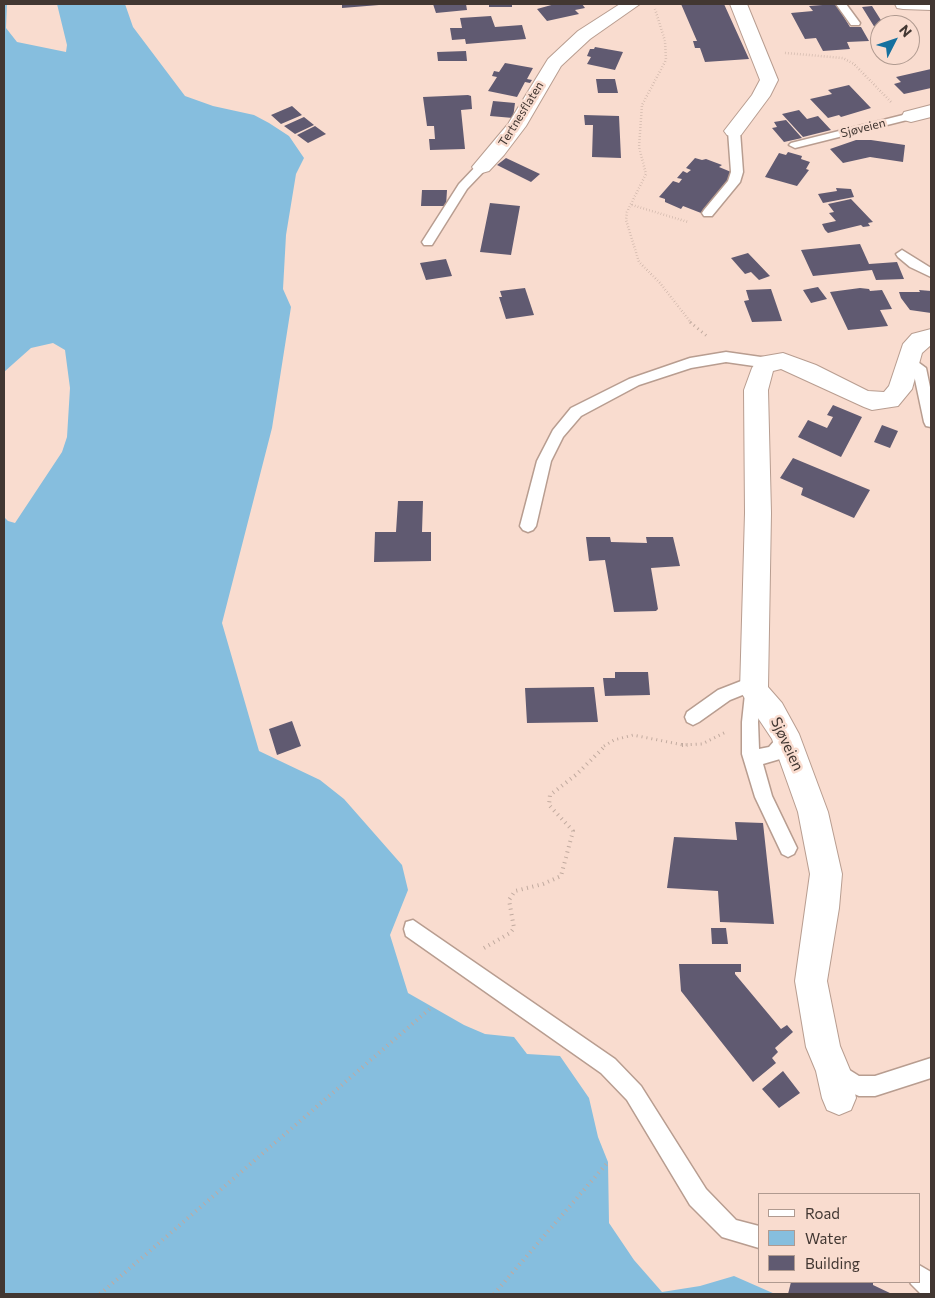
<!DOCTYPE html>
<html>
<head>
<meta charset="utf-8">
<style>
  body { margin:0 }
  #map { position:relative; width:935px; height:1298px; overflow:hidden; background:#f9dccf; font-family:Commissioner,sans-serif }
  canvas { display:block }
  .frame { position:absolute; inset:0; border:5px solid #423732; pointer-events:none }
  .legend { position:absolute; left:758px; top:1193px; width:162px; height:90px; box-sizing:border-box; background:#f9dccf; border:1px solid #b09a90; margin:0; padding:6px 9px; list-style:none; font-size:15px; color:#423732 }
  .legend li { display:flex; align-items:center; gap:10px; height:25px }
  .legend b { width:25px; border:1px solid #b09a90 }
  .north { position:absolute; left:870px; top:15px; width:50px; height:50px; box-sizing:border-box; background:#f9dccf; border:1px solid #b09a90; border-radius:50%; rotate:49deg; font-size:14px; font-weight:700; line-height:20px; text-align:center; color:#423732 }
  .north::after { content:''; display:block; margin:auto; width:18px; height:22px; background:#15709f; clip-path:polygon(50% 0,100% 100%,50% 72%,0 100%) }
</style>
</head>
<body>
<div id="map">
<canvas width="935" height="1298"></canvas>
<div class="frame"></div>
<ul class="legend">
<li><b style="height:6px;background:#fff"></b>Road</li>
<li><b style="height:14px;background:#86bede"></b>Water</li>
<li><b style="height:14px;background:#605a71"></b>Building</li>
</ul>
<div class="north">N</div>
</div>
<script>
const context = document.querySelector('canvas').getContext('2d');
context.lineJoin = 'round';
function fillPath(path, color) {
  context.fillStyle = color;
  context.fill(path, 'evenodd');
}
function shape(rows) {
  const path = new Path2D();
  for (const r of rows) {
    path.moveTo(r[0], r[1]);
    for (let i = 2; i < r.length; i += 2) path.lineTo(r[i], r[i + 1]);
  }
  return path;
}
function stroke(path, color, width, dash) {
  context.strokeStyle = color;
  context.lineWidth = width;
  context.lineCap = dash ? 'butt' : 'round';
  context.setLineDash(dash || []);
  context.stroke(path);
}
function label(font, color, halo, rows, align = 'center') {
  context.font = font + ' Commissioner,sans-serif';
  context.lineWidth = 5;
  context.setLineDash([]);
  context.textBaseline = 'middle';
  context.strokeStyle = halo;
  context.fillStyle = color;
  for (const [text, x, y, turn = 0] of rows) {
    context.save();
    context.translate(x, y);
    context.rotate((+turn || 0) * Math.PI / 180);
    context.textAlign = isNaN(turn) ? turn : align;
    if (halo) context.strokeText(text, 0, 0);
    context.fillText(text, 0, 0);
    context.restore();
  }
}
fillPath(shape([
  [4,4,7,4,6,28,17,42,66,52,67,45,57,4,125,4,133,27,185,96,213,106,254,115,269,123,289,136,304,158,296,174,286,235,283,289,291,307,272,428,222,623,259,751,320,780,344,799,402,865,408,890,390,935,408,993,464,1025,485,1034,514,1037,527,1054,560,1056,589,1098,598,1137,608,1162,609,1223,634,1260,662,1292,700,1286,734,1276,775,1294,4,1294,4,517,8,521,15,523,62,452,67,437,70,388,65,350,53,343,31,348,4,372]
]), '#86bede');
fillPath(shape([
  [342,4,379,4,379,5,342,8],
  [433,4,466,4,467,10,436,13],
  [489,4,512,4,512,7,489,7],
  [555,4,582,4,585,8,575,10,579,14,547,21,537,9],
  [681,4,724,4,749,59,705,62,700,48,695,48,693,41,697,41],
  [836,4,850,27,861,27,869,41,847,42,850,49,823,51,816,38,805,39,791,13,813,11,809,6],
  [872,6,884,25,880,25,880,36,862,7],
  [491,16,495,27,522,25,526,39,466,44,465,39,452,40,450,28,462,28,460,18],
  [595,47,623,52,615,70,587,64,591,57,587,56,590,49,594,49],
  [466,51,467,61,438,61,437,52],
  [505,63,533,68,527,79,532,80,530,83,525,82,517,97,488,91,497,77,492,76,494,71,499,72],
  [931,69,931,88,904,94,894,84,901,82,896,77],
  [596,79,615,79,618,93,598,93],
  [849,85,871,108,841,117,839,115,828,118,810,99,832,94,828,90],
  [468,95,471,96,472,109,461,110,465,149,430,150,429,139,435,139,434,126,427,126,423,97],
  [493,101,515,103,513,118,490,116],
  [292,106,302,115,281,124,271,115],
  [799,110,807,119,818,116,831,130,803,137,782,114],
  [584,115,619,116,621,158,592,157,593,125,585,125],
  [304,117,314,125,295,134,284,126],
  [786,120,802,138,784,142,772,128,777,127,774,122],
  [315,126,326,134,308,143,297,135],
  [856,140,871,140,905,145,903,162,870,157,843,163,830,149],
  [788,152,802,156,801,159,810,162,806,169,809,170,797,186,765,177,779,153,786,155],
  [506,158,540,174,531,182,497,165],
  [695,158,702,160,706,159,722,165,719,167,736,174,701,213,683,206,681,209,665,202,665,199,659,197,673,181,679,183,682,179,677,178,683,171,687,173,691,170,686,168],
  [836,188,851,189,854,197,823,203,818,194,837,191],
  [422,190,447,190,446,206,421,206],
  [851,199,873,222,868,223,870,226,863,227,861,225,828,233,825,230,822,224,836,221,829,213,834,212,828,204],
  [490,203,520,206,511,255,480,252],
  [860,244,869,264,897,262,904,279,876,280,872,270,813,276,801,250],
  [748,253,770,276,759,280,751,272,745,274,731,258],
  [446,259,452,276,426,280,420,263],
  [818,287,827,299,811,303,803,290],
  [525,288,534,315,506,319,499,297,502,297,500,291],
  [860,288,869,289,870,291,882,290,892,309,880,310,888,326,848,330,830,292],
  [771,289,782,321,752,322,744,301,749,300,746,290],
  [919,290,931,291,931,313,910,310,901,298,899,292,920,292],
  [833,405,862,417,841,457,798,437,808,420,827,428,833,417,827,415],
  [882,425,898,431,890,448,874,442],
  [793,458,870,490,854,518,801,495,803,488,780,478],
  [398,501,423,501,422,532,431,532,431,561,374,562,375,532,396,532],
  [586,537,610,537,611,542,647,543,646,537,673,537,680,566,651,568,658,609,656,611,614,612,605,560,589,561],
  [615,672,648,672,650,695,605,696,603,678,615,678],
  [594,687,598,722,527,723,525,688],
  [292,721,301,746,277,755,269,729],
  [735,822,763,823,774,924,720,922,718,891,667,888,674,837,737,840],
  [711,928,726,928,728,944,712,944],
  [679,964,741,964,741,972,735,972,735,974,781,1029,787,1025,793,1032,775,1048,778,1052,772,1058,776,1063,753,1082,681,991],
  [783,1071,800,1093,779,1108,762,1089],
  [791,1282,873,1282,873,1285,892,1294,788,1294]
]), '#605a71');
const service = shape([
  [836,4,846,4,860,23,859,25,851,25,836,4],
  [911,113,917,116,915,118,795,148,789,145,791,143,911,113],
  [734,128,740,131,743,172,740,182,712,216,704,216,702,213,704,210,728,181,731,172,728,131,734,128],
  [482,163,488,167,467,189,432,245,424,245,422,242,459,184,478,164,482,163],
  [902,250,931,268,931,277,910,267,898,257,896,254,902,250],
  [726,352,768,358,775,363,768,368,726,362,691,368,639,385,581,416,563,437,551,461,536,526,533,530,528,532,523,530,520,526,537,461,553,430,571,408,629,379,690,358,726,352],
  [907,354,926,368,931,392,931,427,926,426,924,422,913,370,900,359,907,354],
  [754,676,760,678,762,683,758,722,759,749,769,747,781,733,787,730,793,733,796,738,780,759,763,764,772,796,797,848,794,854,788,857,782,854,755,797,742,754,742,722,745,694,730,700,699,722,693,725,687,722,685,717,687,712,718,690,754,676],
  [413,920,615,1059,641,1086,706,1189,736,1220,759,1226,759,1248,722,1237,690,1205,627,1100,601,1073,406,936,404,929,406,922,413,920],
  [931,1058,931,1078,875,1096,859,1096,838,1087,828,1078,825,1071,828,1064,835,1061,859,1076,875,1076,931,1058],
  [919,1265,931,1272,931,1294,921,1294,911,1284,910,1282,919,1282,919,1265]
]);
const minor = shape([
  [620,4,640,4,590,39,561,66,526,126,504,155,489,171,482,173,475,171,472,167,508,124,548,59,578,31,620,4],
  [730,4,747,4,778,80,770,96,741,135,734,137,727,135,724,131,752,95,760,80,730,4],
  [895,4,931,4,931,10,903,9,897,8,895,4],
  [931,105,931,117,911,122,904,120,902,116,904,112,931,105],
  [931,329,931,345,922,353,912,389,898,406,872,410,864,407,781,369,773,371,768,390,771,513,768,687,782,703,799,734,828,812,842,874,839,908,827,981,840,1046,850,1070,856,1098,851,1110,839,1115,827,1110,822,1098,816,1071,806,1047,795,981,810,874,798,812,772,739,740,691,745,513,744,390,752,368,760,357,783,353,816,365,868,391,884,392,889,386,903,344,912,334,931,329]
]);
stroke(service, '#b89d90', 3);
stroke(minor, '#b89d90', 2);
stroke(shape([
  [655,9,665,41,666,60,642,105,639,147,646,174,627,212,626,220,639,262,660,283,692,324],
  [785,53,843,58,854,64,891,102],
  [632,205,688,222]
]), '#c1aa9f', 2.5, [0.5, 2.5]);
stroke(shape([
  [690,322,708,337],
  [604,746,614,740,633,735,683,745,702,744,726,732]
]), '#c1aa9f', 3, [1, 4]);
stroke(shape([
  [682,745,688,745],
  [484,948,510,933,514,928,509,900,515,891,543,884,561,876,573,831,549,805,550,795,577,774,606,745],
  [100,1294,432,1007],
  [494,1294,608,1162]
]), '#c1aa9f', 4, [1, 4.5]);
fillPath(service, '#fff');
fillPath(minor, '#fff');
label('12px', '#423732', '#f9dccf', [
  ["Tertnesflaten",521,114,-58],
  ["Sjøveien",863,128,-14]
]);
label('15px', '#423732', '#f9dccf', [
  ["Sjøveien",787,744,65]
]);
</script>
</body>
</html>
